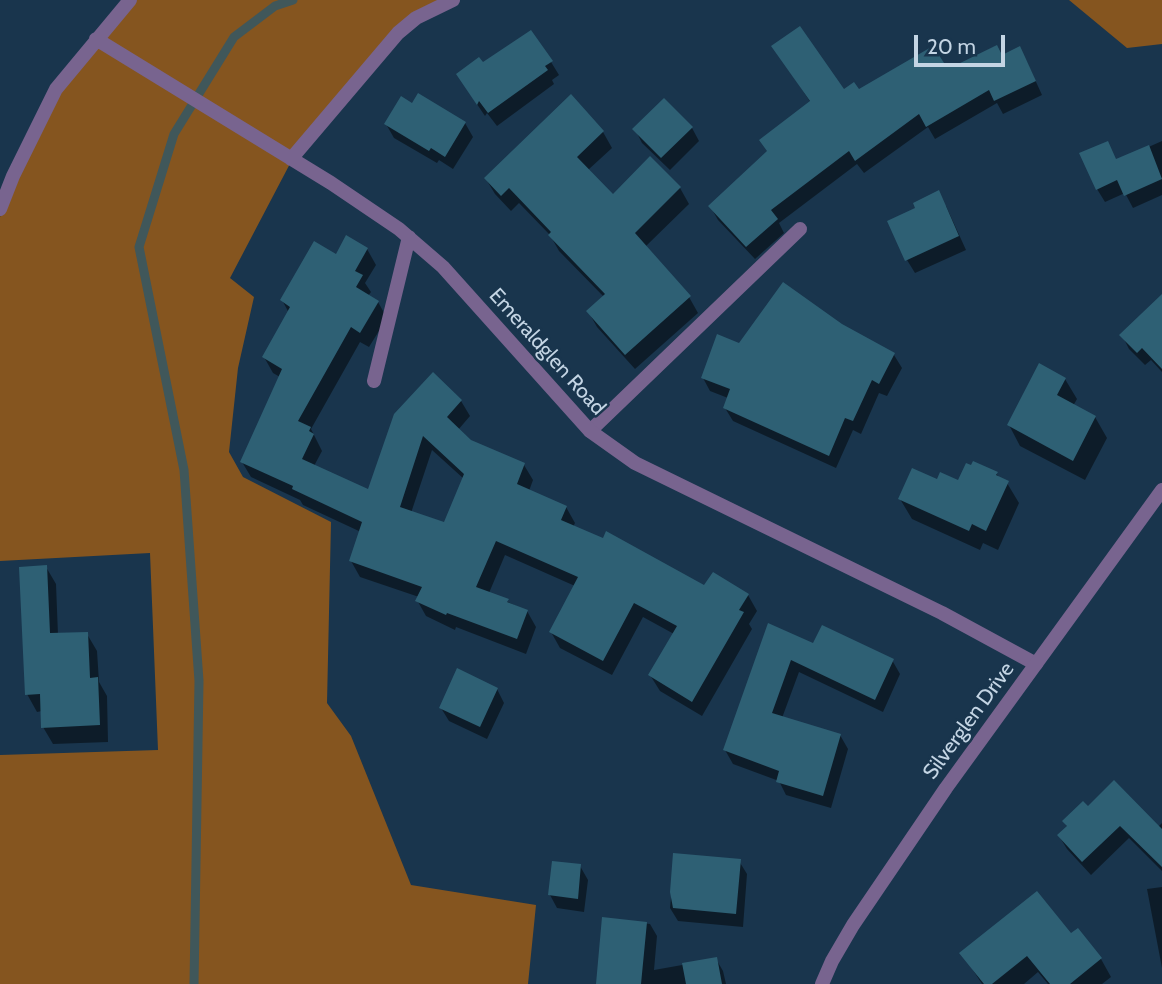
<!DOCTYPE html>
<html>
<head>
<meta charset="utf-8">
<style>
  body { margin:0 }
  #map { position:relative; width:1162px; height:984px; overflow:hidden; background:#19354d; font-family:Cabin,sans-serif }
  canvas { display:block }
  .scale { position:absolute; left:914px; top:35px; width:91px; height:32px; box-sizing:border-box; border:4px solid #c4d5e4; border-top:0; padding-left:9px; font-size:21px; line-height:24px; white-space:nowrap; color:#c4d5e4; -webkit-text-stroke:5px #19354d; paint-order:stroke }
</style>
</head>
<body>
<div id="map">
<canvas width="1162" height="984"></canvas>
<div class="scale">20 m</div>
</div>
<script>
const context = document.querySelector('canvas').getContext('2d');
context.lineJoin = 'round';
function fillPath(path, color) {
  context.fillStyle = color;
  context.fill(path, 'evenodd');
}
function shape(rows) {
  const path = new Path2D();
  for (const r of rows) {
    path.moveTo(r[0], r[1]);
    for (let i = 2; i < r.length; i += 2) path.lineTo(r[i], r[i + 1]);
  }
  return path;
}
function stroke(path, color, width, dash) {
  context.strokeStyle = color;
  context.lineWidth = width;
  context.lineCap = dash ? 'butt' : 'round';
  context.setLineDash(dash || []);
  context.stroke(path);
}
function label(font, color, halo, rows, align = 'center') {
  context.font = font + ' Cabin,sans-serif';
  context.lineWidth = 5;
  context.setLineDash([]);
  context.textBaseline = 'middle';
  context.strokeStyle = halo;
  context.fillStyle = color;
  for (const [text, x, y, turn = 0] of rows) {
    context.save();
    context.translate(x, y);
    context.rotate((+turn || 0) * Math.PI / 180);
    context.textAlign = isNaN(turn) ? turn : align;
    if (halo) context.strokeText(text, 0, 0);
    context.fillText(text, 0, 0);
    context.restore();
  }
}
fillPath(shape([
  [131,0,455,0,416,19,293,158,230,278,254,297,238,368,229,452,243,477,331,522,327,703,351,736,411,885,536,905,528,984,0,984,0,755,158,750,150,553,0,561,0,217,58,90],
  [1069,0,1162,0,1162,44,1127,48]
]), '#85551f');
fillPath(shape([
  [773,46,844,91,859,91,945,69,1002,57,1027,62,1042,95,1003,114,997,103,935,139,928,127,864,173,857,164,779,223,784,233,755,259,718,220,710,206,768,153,811,103],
  [551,62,559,75,552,80,554,84,497,126,487,113,485,116,466,88,482,64],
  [413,106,465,123,473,137,453,169,439,160,437,163,394,138,386,124],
  [692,128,699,141,670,170,642,143,635,129],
  [603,132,612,148,588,170,613,196,680,188,689,204,645,247,689,297,698,313,635,369,597,327,588,311,604,297,559,251,550,235,519,203,511,211,495,194,486,179],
  [1162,141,1162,195,1133,208,1125,193,1105,202,1097,189,1117,161],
  [946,206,966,250,915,273,907,260],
  [367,249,376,265,365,283,371,292,368,296,378,302,387,318,369,347,360,342,311,429,322,451,314,466,369,492,395,415,461,401,470,416,458,430,471,442,524,465,533,480,529,491,566,507,575,523,573,527,705,588,748,595,757,611,749,624,752,629,702,716,660,691,650,675,674,634,643,617,612,675,560,648,551,632,575,586,505,555,489,593,527,611,536,627,526,654,456,627,455,630,426,616,417,600,419,597,360,577,351,561,361,532,303,505,300,500,251,477,242,462,280,377,273,373,264,357,289,313,282,300,336,256],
  [432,450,464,479,445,525,411,513],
  [1162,297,1162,372,1151,360,1145,365,1129,349,1122,335],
  [841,325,894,355,902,368,887,396,879,393,861,434,853,430,836,468,733,421,725,408,728,398,710,391,703,378,740,345],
  [1065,379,1077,399,1073,406,1095,417,1107,438,1085,480,1020,446,1009,425],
  [996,473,1000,479,1007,483,1019,503,998,550,983,543,980,550,912,519,900,499,938,481,959,483],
  [46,567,56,584,58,635,87,634,97,651,99,682,107,696,108,742,53,744,43,727,42,711,37,712,27,694],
  [769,625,814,646,892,660,900,674,883,712,799,672,782,718,840,735,848,749,831,808,786,795,779,781,733,764,725,750],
  [497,689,504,703,487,739,449,721,441,708],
  [1088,808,1158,827,1162,823,1162,871,1129,838,1091,875,1067,849,1059,836,1068,828,1064,821],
  [675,855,739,861,747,874,743,927,678,921,670,908],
  [580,866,588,880,584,912,557,908,550,895],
  [1162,887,1162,968,1147,889],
  [604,919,650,924,657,936,654,970,716,959,723,971,726,984,598,984],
  [1071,936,1101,959,1111,977,1102,984,1048,984,1038,972,1024,984,982,984,962,953]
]), '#0007');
stroke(shape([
  [194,984,199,681,184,470,139,247,174,134,234,37,275,6,293,0]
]), '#40575a', 9);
fillPath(shape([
  [800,26,844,89,854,82,859,89,933,46,946,66,950,64,952,67,997,45,1002,55,1020,46,1036,81,994,101,989,90,926,127,919,114,855,161,849,151,771,210,778,219,746,247,708,206,767,151,759,140,810,101,771,46],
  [531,30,553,61,545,66,548,70,488,113,479,101,477,105,456,74,479,57,483,62],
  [418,93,466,122,445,157,431,148,429,151,384,124,401,96,412,103],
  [571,94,604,131,577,157,613,194,650,156,681,187,635,233,691,296,625,355,586,311,605,294,548,235,551,232,509,188,501,196,484,178],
  [664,98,693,127,661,158,632,129],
  [1108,141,1116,159,1149,145,1162,179,1124,196,1117,180,1096,190,1079,153],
  [939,190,959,236,905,261,887,221,915,208,913,203],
  [346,235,368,248,355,271,363,275,356,287,379,301,360,333,351,327,298,421,311,427,309,431,314,434,302,459,368,489,394,414,433,372,462,400,447,417,471,440,525,463,517,484,567,506,561,520,603,538,606,531,704,585,713,572,749,594,739,610,744,612,692,702,648,675,677,626,634,603,603,661,549,632,578,577,496,541,476,587,509,599,507,602,528,610,517,639,447,613,446,615,415,601,422,587,349,561,362,522,292,489,293,486,240,462,282,369,262,357,290,307,280,300,314,241,336,254],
  [423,436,464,474,444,522,400,507],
  [783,282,842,324,895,353,879,384,872,380,853,421,845,418,829,456,723,408,730,389,701,378,717,334,739,343],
  [1162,294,1162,369,1142,348,1137,353,1119,335],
  [1039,363,1066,378,1057,395,1096,416,1073,461,1007,425],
  [973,461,998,472,996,475,1009,481,986,531,972,524,969,531,898,499,912,468,937,479,940,472,958,480,966,463,971,465],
  [47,565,50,633,88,632,90,678,98,677,100,725,41,728,40,694,25,695,19,567],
  [768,623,813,643,822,625,894,659,875,700,791,660,772,713,841,734,823,796,776,782,779,771,723,750],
  [457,668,498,688,480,727,439,708],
  [1114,780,1162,829,1162,867,1120,826,1082,862,1057,835,1067,826,1062,821,1083,801,1088,806],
  [673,853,741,859,736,914,673,908,670,892],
  [552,861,581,864,578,899,548,895],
  [1037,891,1071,933,1078,928,1102,958,1070,984,1050,984,1027,956,992,984,984,984,959,953],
  [602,917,647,922,641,984,596,984],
  [717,957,722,984,686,984,682,963]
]), '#2e6074');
stroke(shape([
  [590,431,800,229]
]), '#78648f', 14);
stroke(shape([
  [96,39,331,183,399,229,443,267,590,431,635,463,942,613,1036,664],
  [291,159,398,33,416,18,453,0],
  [0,209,13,176,56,89,130,0],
  [374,381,409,237]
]), '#78648f', 14);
stroke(shape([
  [822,984,832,961,853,925,946,788,1162,490]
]), '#78648f', 14);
label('21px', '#c4d5e4', '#19354d', [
  ["Emeraldglen Road",547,352,48],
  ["Silverglen Drive",969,721,-54]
]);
</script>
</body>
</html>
